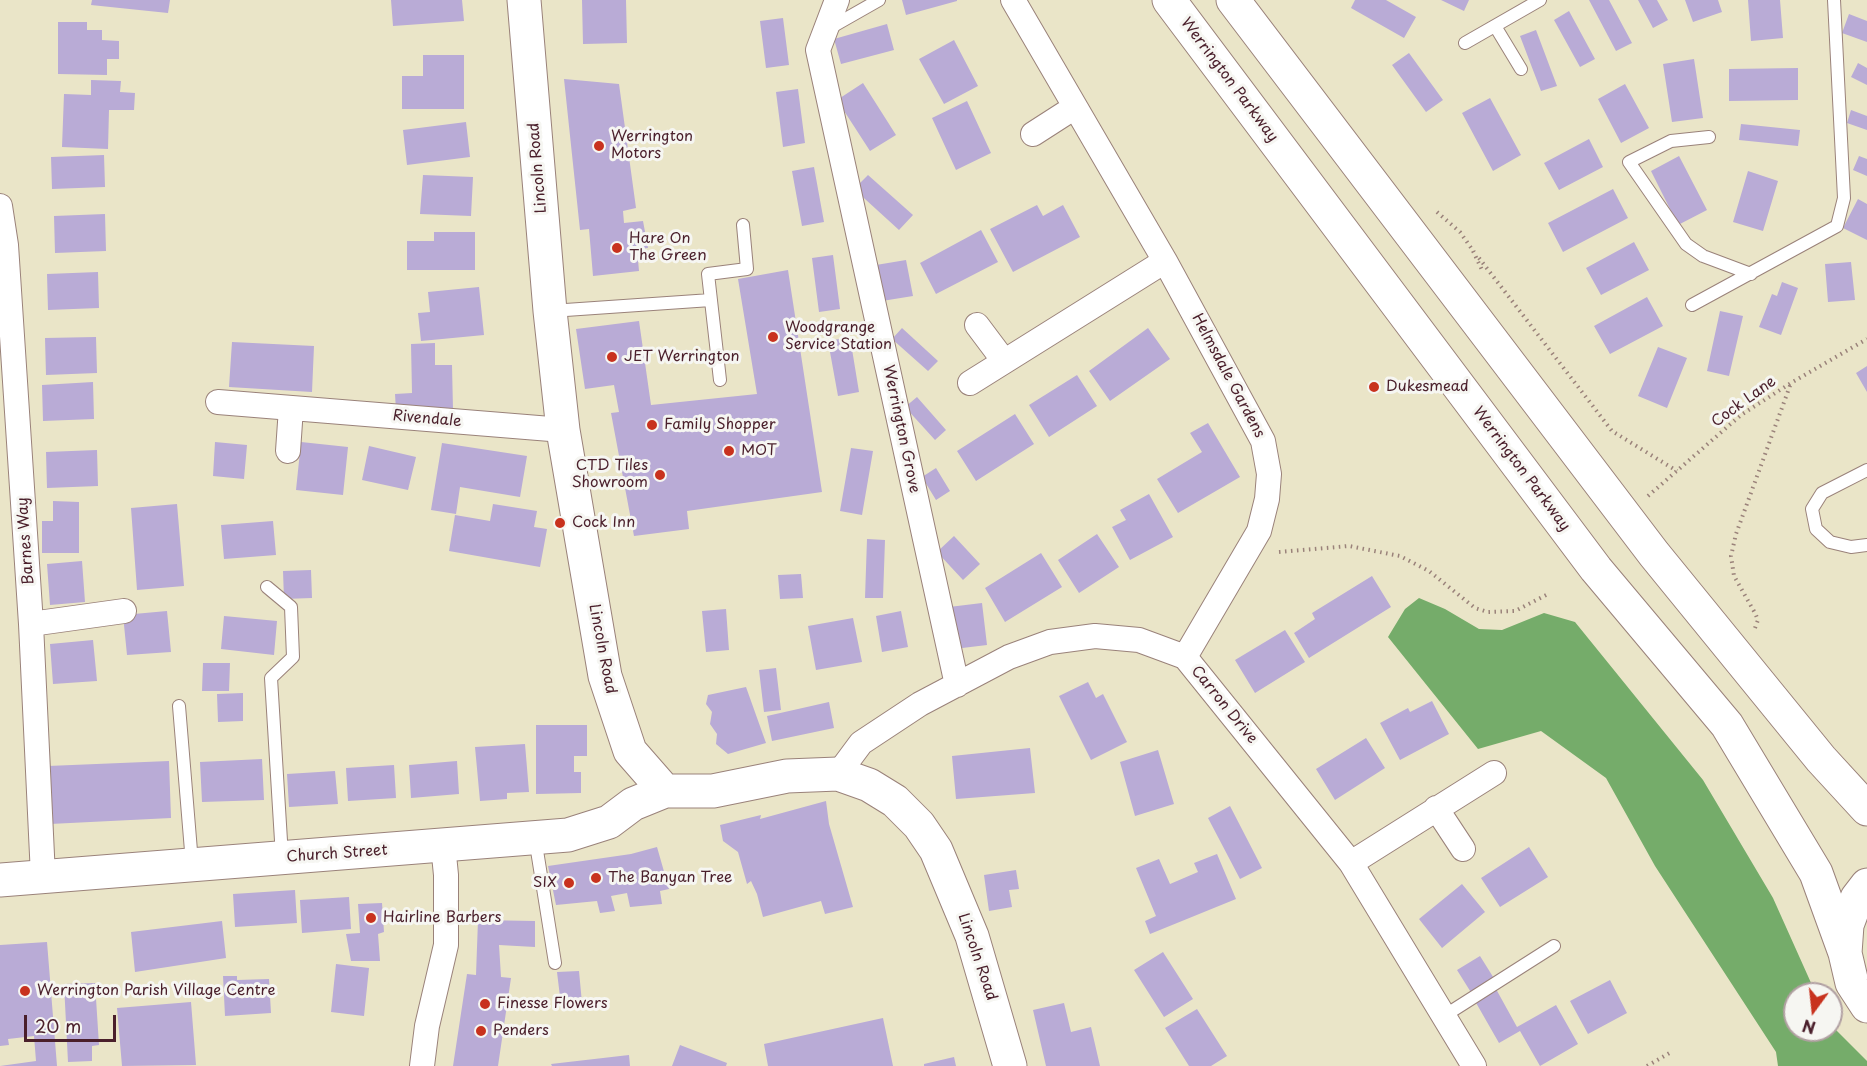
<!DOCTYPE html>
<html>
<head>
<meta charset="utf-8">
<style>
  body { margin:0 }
  #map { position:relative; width:1867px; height:1066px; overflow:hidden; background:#eae5c8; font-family:"Playpen Sans",sans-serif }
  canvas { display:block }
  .north { position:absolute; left:1783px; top:982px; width:60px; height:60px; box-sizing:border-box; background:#f6f6f2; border:2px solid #b1a0a2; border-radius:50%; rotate:195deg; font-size:16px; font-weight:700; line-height:24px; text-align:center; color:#4a1f2b }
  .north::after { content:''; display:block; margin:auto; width:21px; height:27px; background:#c8321e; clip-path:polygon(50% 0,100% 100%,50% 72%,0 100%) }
  .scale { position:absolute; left:24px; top:1015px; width:92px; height:27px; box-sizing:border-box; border:3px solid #4a1f2b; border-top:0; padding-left:8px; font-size:18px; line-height:21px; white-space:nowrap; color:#4a1f2b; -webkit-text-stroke:4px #f6f6f2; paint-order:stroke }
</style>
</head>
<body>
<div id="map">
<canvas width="1867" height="1066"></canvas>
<div class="north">N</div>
<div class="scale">20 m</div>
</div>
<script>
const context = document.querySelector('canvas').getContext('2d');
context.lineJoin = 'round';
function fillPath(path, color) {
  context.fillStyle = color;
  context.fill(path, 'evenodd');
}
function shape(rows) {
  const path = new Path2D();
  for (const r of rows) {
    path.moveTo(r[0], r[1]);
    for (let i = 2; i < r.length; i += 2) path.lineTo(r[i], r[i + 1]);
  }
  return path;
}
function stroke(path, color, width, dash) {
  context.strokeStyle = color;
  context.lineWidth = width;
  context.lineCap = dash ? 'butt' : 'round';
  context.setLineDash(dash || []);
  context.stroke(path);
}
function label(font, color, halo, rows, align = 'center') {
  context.font = font + ' "Playpen Sans",sans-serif';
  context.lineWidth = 6;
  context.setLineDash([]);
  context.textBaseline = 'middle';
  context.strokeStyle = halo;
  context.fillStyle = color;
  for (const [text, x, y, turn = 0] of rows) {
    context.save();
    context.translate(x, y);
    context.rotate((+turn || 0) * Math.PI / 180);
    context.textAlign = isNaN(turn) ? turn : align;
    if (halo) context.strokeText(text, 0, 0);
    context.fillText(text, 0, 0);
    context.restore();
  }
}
fillPath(shape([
  [1419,598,1445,609,1479,629,1502,630,1544,613,1575,622,1703,780,1773,898,1816,994,1795,994,1795,1030,1831,1030,1831,1025,1867,1061,1867,1066,1778,1066,1776,1052,1655,866,1606,778,1541,731,1478,749,1388,637,1405,609]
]), '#75ac6a');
fillPath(shape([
  [92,0,170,0,168,13,91,5],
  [391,0,462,0,464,21,393,26],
  [582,0,626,0,627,43,583,44],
  [902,0,957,0,957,1,906,15],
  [1355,0,1386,0,1416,17,1404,38,1351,8],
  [1441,0,1469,0,1464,11],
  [1589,0,1609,0,1632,43,1616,51],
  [1638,0,1657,0,1668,20,1653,28],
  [1685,0,1718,0,1722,12,1693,22],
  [1748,0,1780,0,1783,38,1751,41],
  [1569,11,1595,59,1580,67,1554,20],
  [1849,14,1867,21,1867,42,1842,33],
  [783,18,789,65,766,68,760,21],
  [58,22,87,22,87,30,102,30,102,40,119,41,119,59,107,59,107,75,58,74],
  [887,24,894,50,841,64,834,39],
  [1536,30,1557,86,1541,91,1520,36],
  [954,40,978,86,944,104,919,59],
  [1409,53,1443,100,1426,112,1392,65],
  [423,55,464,55,464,109,402,109,402,76,423,76],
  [1694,59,1703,118,1672,122,1663,64],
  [1858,63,1867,68,1867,85,1851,77],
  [1798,68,1798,100,1729,101,1729,69],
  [564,79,619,84,636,208,623,211,624,223,643,221,648,248,637,249,639,271,593,276,589,229,580,230],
  [91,80,121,81,120,92,135,93,134,110,109,110,108,149,62,147,64,94,91,95],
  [863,83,896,135,870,151,837,100],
  [1625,84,1649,128,1621,143,1598,99],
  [798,89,805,143,783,147,776,92],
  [1490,98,1521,155,1493,171,1462,113],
  [967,101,991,153,956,170,932,118],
  [1851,110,1867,116,1867,130,1847,123],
  [466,122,470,157,407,165,403,130],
  [1741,124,1800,130,1798,146,1739,140],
  [1589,139,1603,167,1559,190,1544,163],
  [104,155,105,187,52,189,51,157],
  [1679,156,1707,210,1678,225,1651,171],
  [1859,156,1867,159,1867,176,1853,170],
  [814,167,824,222,802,226,792,171],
  [1748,171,1778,181,1763,231,1733,222],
  [423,175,473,177,471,216,420,214],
  [868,175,913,215,899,230,854,189],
  [1613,189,1628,218,1563,252,1548,223],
  [1858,199,1867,204,1867,240,1843,228],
  [1037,205,1043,216,1063,205,1080,237,1013,272,990,229],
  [105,214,106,251,55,253,54,216],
  [981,230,998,262,936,294,920,263],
  [434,232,475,232,475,270,407,270,407,241,434,241],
  [1634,242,1649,270,1601,295,1586,268],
  [833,255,840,309,819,312,812,258],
  [906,260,913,296,882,301,876,265],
  [1851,262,1855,300,1828,302,1825,264],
  [788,270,822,492,687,511,689,529,634,536,611,413,619,412,614,385,585,389,576,329,639,321,651,405,757,394,738,279],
  [98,272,99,308,48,310,47,274],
  [1782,282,1798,288,1781,335,1759,327,1772,294,1777,296],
  [479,287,484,335,421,341,418,313,430,312,428,292],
  [1647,297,1663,326,1610,354,1594,326],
  [1720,311,1743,316,1729,376,1707,371],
  [902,328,938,361,928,371,892,339],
  [1148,328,1170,359,1110,401,1089,371],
  [96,337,97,373,46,375,45,338],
  [850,337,859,392,838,396,828,341],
  [232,342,314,346,312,392,229,387],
  [435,343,435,365,452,365,453,410,396,411,395,394,412,393,411,344],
  [1658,347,1687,358,1667,408,1638,396],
  [1867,366,1867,392,1856,373],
  [1077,375,1097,406,1049,437,1029,405],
  [93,382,94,419,43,421,42,385],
  [917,397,946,430,935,440,905,407],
  [1015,414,1034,444,976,481,957,451],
  [1208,423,1240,477,1178,513,1157,479,1202,452,1190,433],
  [215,442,247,445,244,479,213,476],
  [301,442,348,447,343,495,296,490],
  [442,443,527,456,520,497,460,487,456,514,431,510],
  [369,446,416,457,408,490,362,480],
  [851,448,873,451,862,515,840,511],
  [97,450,98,486,47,488,46,452],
  [936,468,950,491,936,500,922,477],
  [1149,494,1173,537,1130,560,1112,527,1126,520,1120,510],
  [53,501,79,502,79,553,42,553,42,521,53,521],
  [177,504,184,586,137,590,131,508],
  [493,504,537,511,534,527,547,529,540,567,449,551,455,515,490,521],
  [273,521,276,555,224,559,221,525],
  [1097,534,1119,567,1079,593,1058,560],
  [954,536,980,564,963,580,937,552],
  [867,539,885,540,883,598,865,598],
  [1041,553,1062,587,1005,622,985,588],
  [82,561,85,602,50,605,47,564],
  [311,570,312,598,284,599,283,571],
  [801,574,803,598,780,599,778,575],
  [1372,576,1391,607,1309,658,1294,633,1315,619,1312,613],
  [982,603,987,645,954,649,949,607],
  [726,609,729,650,706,652,702,611],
  [167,611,171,652,127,655,123,615],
  [901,611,908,647,882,652,876,616],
  [224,616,277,621,274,655,221,649],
  [853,618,862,662,816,670,808,626],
  [1285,630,1305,662,1255,693,1235,660],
  [93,640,97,681,53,684,50,644],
  [203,663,230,663,229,691,202,691],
  [776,668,781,710,764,712,759,670],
  [1088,682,1096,698,1103,694,1127,742,1091,760,1059,696],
  [746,687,766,743,728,754,716,744,717,734,710,724,712,712,706,704,708,695],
  [243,693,243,721,218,722,217,694],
  [1432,701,1449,734,1400,760,1380,723,1408,708,1410,712],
  [829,702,834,728,772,741,767,716],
  [536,725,587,725,587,756,574,756,574,772,581,772,581,793,536,794],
  [1366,738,1385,768,1335,800,1316,769],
  [525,744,529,792,507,793,507,799,480,801,475,747],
  [1030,748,1035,793,956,799,952,756],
  [1158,750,1174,804,1135,816,1120,762],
  [262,759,264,800,202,802,200,762],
  [169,761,171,818,50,824,48,766],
  [457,761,459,794,411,798,409,765],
  [394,765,396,798,348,801,346,768],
  [335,771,338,804,289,807,287,774],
  [826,801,829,824,853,907,825,914,821,901,763,917,757,894,751,881,747,884,738,852,723,841,720,825,761,815,760,819],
  [1230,806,1262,868,1240,879,1208,818],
  [657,847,669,889,660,891,662,904,630,907,627,893,611,896,615,911,600,913,597,901,556,905,548,866,631,854],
  [1529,847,1548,877,1500,907,1481,878],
  [1217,854,1236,899,1150,934,1145,921,1156,916,1136,868,1159,859,1170,884,1198,872,1194,863],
  [1016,870,1019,889,1009,890,1012,907,989,911,984,875],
  [1462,884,1485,912,1442,948,1419,919],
  [295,890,297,923,235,927,233,894],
  [349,897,351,929,302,933,300,900],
  [382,903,384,932,378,934,380,961,351,961,346,934,360,933,358,904],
  [478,920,535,921,535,947,499,945,501,977,511,978,498,1066,453,1066,467,974,476,975],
  [222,921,226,958,135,972,131,932],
  [47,942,57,1066,0,1066,36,1061,34,1036,8,1039,9,1045,0,1046,0,945],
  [1163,952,1193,999,1164,1017,1134,970],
  [1480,956,1495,980,1472,994,1457,970],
  [336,964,369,968,364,1016,331,1012],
  [579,971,582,1003,561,1005,557,972],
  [223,976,237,976,237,980,269,979,271,1013,225,1016],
  [1610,980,1627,1013,1588,1034,1570,1001],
  [95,983,99,1045,92,1046,92,1061,68,1062,64,984],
  [1496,989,1517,1027,1556,1005,1578,1044,1540,1066,1520,1031,1499,1043,1475,1001],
  [191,1002,196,1065,122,1066,117,1008],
  [1064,1003,1071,1032,1091,1027,1100,1066,1046,1066,1033,1010],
  [1197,1009,1227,1056,1211,1066,1189,1066,1165,1028],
  [883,1018,893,1066,768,1066,764,1044],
  [680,1045,727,1063,726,1066,672,1066],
  [629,1055,630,1066,552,1066,551,1064],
  [954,1057,956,1066,924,1066,924,1064]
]), '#b9abd6');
const lane = shape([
  [1495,26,1521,69],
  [828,29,879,0],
  [1465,43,1540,0],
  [1709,137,1671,141,1629,162,1686,244,1703,256,1751,274],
  [1692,305,1837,226,1844,198,1834,0],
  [551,311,711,300],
  [720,380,708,274,747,269,743,225],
  [1867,470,1822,493,1812,509,1816,529,1830,542,1851,547,1867,545],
  [267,587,291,607,293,657,271,678,282,857],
  [179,706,192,863],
  [535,838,555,963],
  [1444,1016,1554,946]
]);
const street = shape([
  [837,0,818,50,957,685],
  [1013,0,1165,261,1263,441,1269,474,1267,499,1259,531,1185,657],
  [1033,134,1075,107],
  [0,206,6,245,31,624,43,876],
  [977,325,1004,361],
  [970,383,1165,261],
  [218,402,563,430],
  [288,451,291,408],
  [31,624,124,611],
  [838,774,861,743,920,704,1009,657,1050,642,1095,636,1139,640,1185,657,1351,863,1474,1066],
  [1436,808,1463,849],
  [1351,863,1494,773],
  [422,1066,427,1026,446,945,446,875,443,845]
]);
const secondary = shape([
  [524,0,550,311,563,430,605,676,630,751,665,791],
  [0,880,568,835,609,822,633,804,665,791,713,791,787,776,838,774,869,785,895,801,919,825,936,850,972,936,1010,1066]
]);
const highway = shape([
  [1169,0,1596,569,1727,725,1816,873,1845,953],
  [1233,0,1654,554,1821,759,1867,809],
  [1867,885,1857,898,1847,925,1845,953,1852,983,1867,1006]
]);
stroke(lane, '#9a827a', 14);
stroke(street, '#9a827a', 26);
stroke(secondary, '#9a827a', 35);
stroke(highway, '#9a827a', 35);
stroke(shape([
  [1437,212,1460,232,1474,252],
  [1473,251,1483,272],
  [1479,258,1612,431,1677,471],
  [1648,496,1741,415,1791,383,1867,339],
  [1279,552,1349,546,1400,556,1429,571,1475,608,1488,612,1515,611,1548,594],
  [1755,628,1758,620,1755,613,1734,576,1731,556,1736,534,1791,383],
  [1647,1066,1673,1051]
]), '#9a827a', 4, [1.5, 4.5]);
stroke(lane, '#fff', 12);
stroke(street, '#fff', 24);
stroke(secondary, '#fff', 33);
stroke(highway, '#fff', 33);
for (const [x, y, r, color] of [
  [599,146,6,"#c8321e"],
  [617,248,6,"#c8321e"],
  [773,337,6,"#c8321e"],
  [612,357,6,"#c8321e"],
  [1374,387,6,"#c8321e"],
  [652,425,6,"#c8321e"],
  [729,451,6,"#c8321e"],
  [660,475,6,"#c8321e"],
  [560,523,6,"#c8321e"],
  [596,878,6,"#c8321e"],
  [569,883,6,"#c8321e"],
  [371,918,6,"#c8321e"],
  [25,991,6,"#c8321e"],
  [485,1004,6,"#c8321e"],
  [481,1031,6,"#c8321e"]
]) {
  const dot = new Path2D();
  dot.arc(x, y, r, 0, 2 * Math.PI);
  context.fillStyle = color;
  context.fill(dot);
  stroke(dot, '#f6f6f2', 2);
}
label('15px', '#4a1f2b', '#f6f6f2', [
  ["Werrington Parkway",1229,80,53],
  ["Lincoln Road",538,168,-95],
  ["Helmsdale Gardens",1228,376,62],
  ["Cock Lane",1744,402,-36],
  ["Rivendale",427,419,5],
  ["Werrington Grove",901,429,78],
  ["Werrington Parkway",1521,469,53],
  ["Barnes Way",26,541,-94],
  ["Lincoln Road",602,649,79],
  ["Carron Drive",1224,705,51],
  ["Church Street",337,854,-4],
  ["Lincoln Road",977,957,71]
]);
label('15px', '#4a1f2b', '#f6f6f2', [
  ["Werrington",611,137],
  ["Motors",611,154],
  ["Hare On",629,239],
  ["The Green",629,256],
  ["Woodgrange",785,328],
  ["Service Station",785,345],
  ["JET Werrington",624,357],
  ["Dukesmead",1386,387],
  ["Family Shopper",664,425],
  ["MOT",741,451],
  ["CTD Tiles",648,466,"right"],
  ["Showroom",648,483,"right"],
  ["Cock Inn",572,523],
  ["The Banyan Tree",608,878],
  ["SIX",557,883,"right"],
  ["Hairline Barbers",383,918],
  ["Werrington Parish Village Centre",37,991],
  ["Finesse Flowers",497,1004],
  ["Penders",493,1031]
], 'left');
</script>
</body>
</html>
